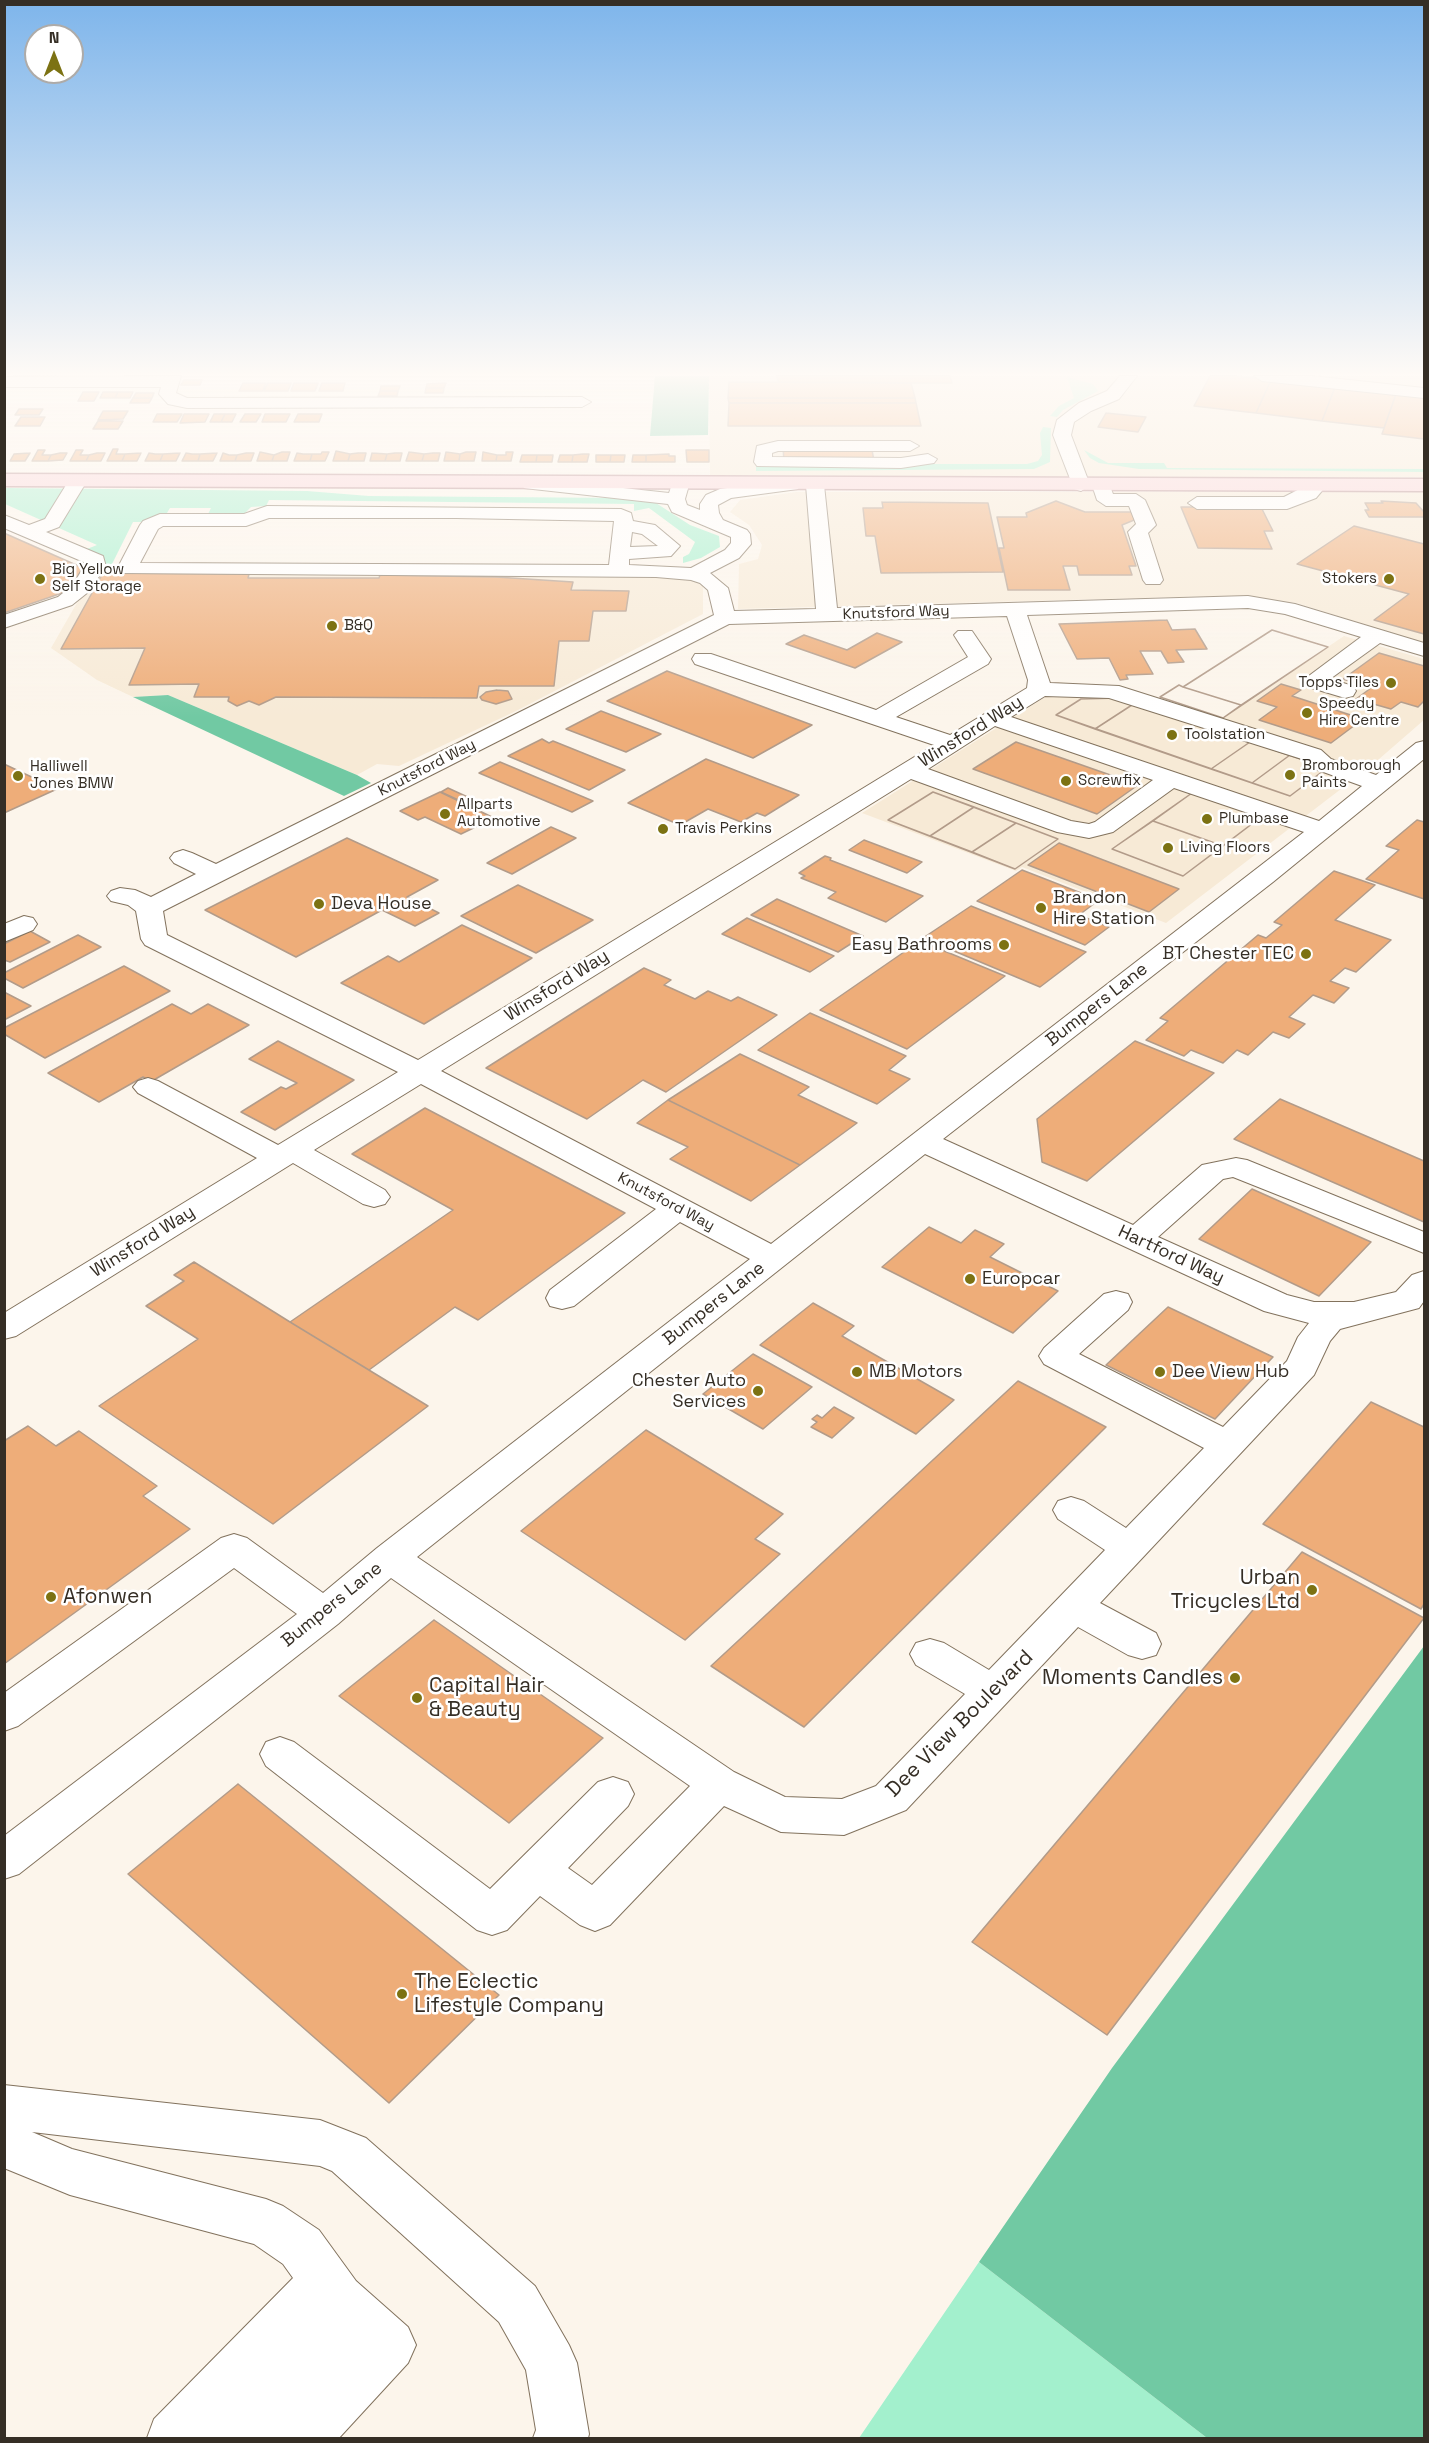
<!DOCTYPE html>
<html>
<head>
<meta charset="utf-8">
<style>
  body { margin:0 }
  #map { position:relative; width:1429px; height:2443px; overflow:hidden; background:#fcf5eb; font-family:"Space Grotesk",sans-serif }
  canvas { display:block }
  .frame { position:absolute; inset:0; border:6px solid #352e25; pointer-events:none }
  .north { position:absolute; left:24px; top:24px; width:60px; height:60px; box-sizing:border-box; background:#fff; border:2px solid #aeaba8; border-radius:50%; rotate:0deg; font-size:16px; font-weight:700; line-height:24px; text-align:center; color:#352e25 }
  .north::after { content:''; display:block; margin:auto; width:21px; height:27px; background:#7c7213; clip-path:polygon(50% 0,100% 100%,50% 72%,0 100%) }
</style>
</head>
<body>
<div id="map">
<canvas width="1429" height="2443"></canvas>
<div class="frame"></div>
<div class="north">N</div>
</div>
<script>
const context = document.querySelector('canvas').getContext('2d');
context.lineJoin = 'round';
function fillPath(path, color) {
  context.fillStyle = color;
  context.fill(path, 'evenodd');
}
function shape(rows) {
  const path = new Path2D();
  for (const r of rows) {
    path.moveTo(r[0], r[1]);
    for (let i = 2; i < r.length; i += 2) path.lineTo(r[i], r[i + 1]);
  }
  return path;
}
function stroke(path, color, width, dash) {
  context.strokeStyle = color;
  context.lineWidth = width;
  context.lineCap = dash ? 'butt' : 'round';
  context.setLineDash(dash || []);
  context.stroke(path);
}
function label(font, color, halo, rows, align = 'center') {
  context.font = font + ' "Space Grotesk",sans-serif';
  context.lineWidth = 5;
  context.setLineDash([]);
  context.textBaseline = 'middle';
  context.strokeStyle = halo;
  context.fillStyle = color;
  for (const [text, x, y, turn = 0] of rows) {
    context.save();
    context.translate(x, y);
    context.rotate((+turn || 0) * Math.PI / 180);
    context.textAlign = isNaN(turn) ? turn : align;
    if (halo) context.strokeText(text, 0, 0);
    context.fillText(text, 0, 0);
    context.restore();
  }
}
fillPath(shape([
  [709,376,1424,376,1424,477,1145,478,710,475],
  [796,492,1424,492,1424,644,1297,603,1215,596,738,609,739,564,758,559,762,545,749,525,730,512,740,500],
  [94,573,675,577,692,580,703,586,703,614,516,711,399,766,377,764,357,775,168,695,133,697,97,680,51,648],
  [1344,636,1424,659,1424,720,1371,766,1166,923,1022,867,1016,871,862,813,1050,694,1058,682,1099,687,1219,720]
]), '#f7ead6');
fillPath(shape([
  [1067,377,1093,384,1098,391,1063,410,1057,417,1050,416,1059,406,1074,398],
  [1043,427,1051,428,1050,462,1034,469,756,471,756,464,1027,464,1038,461,1042,455,1040,433],
  [1084,450,1108,463,1164,463,1167,468,1424,469,1424,472,1139,469,1099,463,1090,458],
  [5,488,307,491,369,496,627,498,656,503,690,525,719,536,720,547,701,558,683,563,683,557,689,554,695,542,649,508,634,511,634,504,269,500,266,506,251,507,245,513,208,514,211,508,170,508,167,513,156,515,148,522,133,522,109,570,96,570,99,556,87,549,97,545,5,504],
  [979,2262,1207,2438,859,2438]
]), '#a3f0cd');
fillPath(shape([
  [655,376,709,376,708,435,650,436],
  [168,695,357,775,371,783,344,796,133,697],
  [1424,1646,1424,2438,1207,2438,979,2262,1112,2068]
]), '#71c9a3');
const building = shape([
  [776,376,950,376,952,383,779,382,776,376],
  [1210,376,1236,376,1271,380,1256,413,1194,406,1210,376],
  [184,380,202,380,200,385,181,385,184,380],
  [1271,380,1335,387,1322,421,1256,413,1271,380],
  [729,382,911,383,915,398,728,398,729,382],
  [243,383,266,383,263,391,239,391,243,383],
  [268,383,291,383,288,391,264,391,268,383],
  [294,383,318,383,315,391,291,391,294,383],
  [322,383,345,383,343,391,319,391,322,383],
  [446,383,444,388,426,388,427,384,446,383],
  [381,386,400,386,398,391,380,391,381,386],
  [1335,387,1396,394,1384,428,1322,421,1335,387],
  [426,388,444,388,443,393,425,393,426,388],
  [380,391,398,391,397,396,378,396,380,391],
  [83,392,99,392,94,401,78,401,83,392],
  [103,392,118,392,115,398,100,398,103,392],
  [118,392,133,392,130,398,115,398,118,392],
  [136,393,154,393,152,398,133,398,136,393],
  [1396,394,1424,397,1424,439,1382,434,1396,394],
  [133,398,152,398,149,403,130,403,133,398],
  [728,398,915,398,916,403,729,403,728,398],
  [729,403,916,403,921,426,728,426,729,403],
  [19,409,43,409,39,415,15,415,19,409],
  [103,411,128,411,123,419,98,420,103,411],
  [1106,413,1146,417,1138,432,1098,427,1106,413],
  [157,414,182,414,177,422,153,422,157,414],
  [184,414,209,414,205,422,180,423,184,414],
  [214,414,225,414,221,422,210,422,214,414],
  [225,414,236,414,232,422,221,422,225,414],
  [245,414,261,414,256,422,240,422,245,414],
  [265,414,290,414,286,422,262,422,265,414],
  [298,414,322,414,319,422,294,422,298,414],
  [21,417,45,417,40,426,15,426,21,417],
  [98,421,123,421,118,429,93,429,98,421],
  [783,448,872,450,874,461,784,461,783,448],
  [113,449,118,449,116,454,125,454,122,461,107,461,113,449],
  [38,450,45,450,42,455,51,455,48,461,32,461,38,450],
  [76,450,83,450,80,455,89,455,86,461,70,461,76,450],
  [686,450,709,450,709,462,687,462,686,450],
  [336,451,350,454,348,461,333,461,336,451],
  [260,452,274,455,272,461,257,461,260,452],
  [282,452,290,452,287,461,272,461,274,455,282,452],
  [322,452,329,452,325,461,310,461,312,454,321,454,322,452],
  [409,452,424,454,422,461,406,461,409,452],
  [446,452,460,454,459,461,444,461,446,452],
  [466,452,476,452,474,461,459,461,460,454,466,452],
  [483,452,497,455,496,461,482,461,483,452],
  [506,452,513,452,511,461,496,461,497,455,506,455,506,452],
  [30,453,25,461,10,461,14,454,30,453],
  [60,453,67,453,63,460,48,461,51,455,60,453],
  [97,453,105,453,101,461,86,461,89,455,97,453],
  [141,453,137,461,122,461,125,454,141,453],
  [149,453,155,454,163,454,160,461,145,461,149,453],
  [180,453,176,461,160,461,163,454,180,453],
  [186,453,192,454,200,454,198,461,182,461,186,453],
  [217,453,213,461,198,461,200,454,217,453],
  [223,453,229,455,237,455,235,461,220,461,223,453],
  [246,453,254,453,251,461,235,461,237,455,246,453],
  [297,453,303,454,312,454,310,461,294,461,297,453],
  [358,453,366,453,364,461,348,461,350,454,358,453],
  [372,453,387,454,385,461,370,461,372,453],
  [395,453,402,453,400,461,385,461,387,454,395,453],
  [433,453,440,453,438,461,422,461,424,454,433,453],
  [583,454,589,454,587,462,572,462,573,455,583,454],
  [669,454,669,456,675,456,675,462,646,462,646,455,669,454],
  [522,455,537,455,536,462,520,462,522,455],
  [537,455,553,455,552,462,536,462,537,455],
  [560,455,573,455,572,462,558,462,560,455],
  [596,455,611,455,610,462,596,462,596,455],
  [611,455,625,455,624,462,610,462,611,455],
  [633,455,646,455,646,462,632,462,633,455],
  [1056,501,1085,512,1136,512,1139,518,1122,525,1136,566,1129,566,1132,575,1079,575,1077,566,1063,566,1070,590,1008,590,999,548,1004,548,997,517,1027,517,1026,513,1056,501],
  [1381,501,1416,503,1424,512,1424,517,1369,517,1365,510,1369,510,1365,503,1383,503,1381,501],
  [882,502,988,503,1003,572,881,573,875,536,866,536,863,508,883,508,882,502],
  [1181,507,1261,507,1273,531,1264,531,1272,549,1198,548,1181,507],
  [1354,526,1424,544,1424,634,1374,620,1409,594,1297,564,1354,526],
  [4,533,83,568,68,591,4,613,4,533],
  [103,573,249,574,248,578,379,578,380,575,496,577,573,582,571,590,629,591,626,611,593,611,589,641,559,641,554,686,479,686,477,698,276,697,259,705,249,701,237,706,228,701,229,697,194,697,199,684,129,685,145,648,61,649,103,573],
  [1167,620,1172,630,1195,629,1207,649,1176,650,1184,662,1168,663,1161,651,1140,651,1153,674,1126,675,1128,679,1120,680,1109,658,1077,659,1059,624,1167,620],
  [1272,630,1328,647,1241,705,1183,687,1272,630],
  [1272,630,1328,647,1223,718,1160,697,1179,685,1183,687,1272,630],
  [877,633,902,642,855,668,786,644,804,635,847,650,877,633],
  [1379,653,1424,666,1424,701,1418,707,1401,702,1391,709,1356,699,1371,688,1343,679,1379,653],
  [667,671,812,725,753,758,607,701,667,671],
  [1281,684,1301,690,1292,696,1363,719,1331,743,1259,720,1277,707,1257,701,1281,684],
  [1179,685,1183,687,1241,705,1223,718,1160,697,1179,685],
  [497,690,508,691,512,699,496,704,482,700,480,697,486,692,497,690],
  [1120,698,1135,703,1095,729,1056,715,1081,699,1120,698],
  [1120,698,1327,768,1290,796,1056,715,1081,699,1120,698],
  [1135,703,1250,742,1211,769,1095,729,1135,703],
  [601,711,661,734,626,752,566,729,601,711],
  [542,739,549,743,553,741,625,770,589,790,508,756,542,739],
  [1016,742,1116,777,1138,785,1097,814,973,769,1016,742],
  [1250,742,1290,755,1252,783,1211,769,1250,742],
  [1290,755,1327,768,1290,796,1252,783,1290,755],
  [706,759,799,795,765,816,757,813,741,822,708,809,680,825,628,803,706,759],
  [500,762,593,801,572,812,479,773,500,762],
  [4,764,57,789,4,813,4,764],
  [448,788,485,805,478,809,441,792,448,788],
  [440,792,494,818,461,834,425,817,418,820,400,811,440,792],
  [933,792,974,807,930,836,888,820,933,792],
  [933,792,1016,823,1058,839,1015,869,888,820,933,792],
  [1192,793,1261,817,1223,846,1153,821,1192,793],
  [1192,793,1261,817,1183,876,1112,849,1192,793],
  [974,807,1016,823,972,852,930,836,974,807],
  [1417,820,1424,822,1424,899,1366,879,1399,850,1386,846,1417,820],
  [1153,821,1223,846,1183,876,1112,849,1153,821],
  [1016,823,1058,839,1015,869,972,852,1016,823],
  [551,827,576,838,512,874,487,863,551,827],
  [347,838,438,880,407,897,439,913,415,926,382,910,296,957,205,910,347,838],
  [864,840,922,862,907,873,849,850,864,840],
  [1059,843,1179,889,1149,912,1028,865,1059,843],
  [825,856,831,858,830,860,923,896,886,922,828,898,836,892,801,878,805,876,799,873,825,856],
  [1022,870,1099,900,1079,915,1109,927,1085,945,977,901,1022,870],
  [1334,871,1375,885,1335,920,1391,940,1356,972,1345,968,1330,981,1349,988,1334,1003,1313,995,1289,1017,1305,1024,1289,1038,1273,1032,1248,1055,1237,1050,1223,1063,1191,1050,1184,1056,1146,1040,1168,1021,1160,1018,1258,935,1266,938,1282,925,1274,922,1334,871],
  [518,885,593,920,536,953,461,916,518,885],
  [777,899,863,936,838,952,751,915,777,899],
  [971,906,1086,952,1040,987,923,938,971,906],
  [747,918,834,956,810,972,722,934,747,918],
  [462,925,532,958,424,1024,341,983,388,956,399,962,462,925],
  [30,931,50,942,10,962,4,960,4,944,30,931],
  [78,935,101,947,23,988,4,978,4,973,78,935],
  [920,941,1005,976,907,1049,820,1010,920,941],
  [124,966,170,991,45,1058,4,1034,4,1028,124,966],
  [644,968,671,980,664,985,695,999,708,991,731,1001,738,997,777,1015,666,1092,643,1080,587,1119,486,1068,644,968],
  [4,992,31,1006,4,1020,4,992],
  [172,1004,191,1014,208,1004,249,1025,152,1081,143,1077,99,1102,48,1073,172,1004],
  [810,1013,906,1056,889,1070,910,1079,877,1104,758,1050,810,1013],
  [278,1041,354,1080,275,1130,241,1112,281,1087,286,1089,297,1083,249,1059,278,1041],
  [1135,1041,1214,1073,1087,1181,1042,1162,1037,1119,1135,1041],
  [740,1054,809,1087,798,1095,857,1123,800,1165,668,1100,740,1054],
  [1280,1099,1424,1161,1424,1222,1234,1139,1280,1099],
  [668,1100,800,1165,751,1201,670,1159,688,1147,637,1123,668,1100],
  [425,1108,625,1213,478,1320,455,1307,369,1370,290,1322,453,1210,352,1154,425,1108],
  [1252,1189,1371,1242,1319,1296,1199,1239,1252,1189],
  [929,1227,961,1243,975,1230,1004,1244,990,1257,1058,1291,1013,1333,882,1267,929,1227],
  [194,1262,290,1322,428,1406,273,1524,99,1406,198,1339,146,1306,184,1281,174,1275,194,1262],
  [813,1303,854,1326,842,1336,954,1400,916,1434,760,1345,813,1303],
  [1168,1307,1273,1357,1215,1419,1106,1365,1168,1307],
  [753,1354,812,1387,763,1429,703,1394,753,1354],
  [1018,1381,1106,1427,804,1727,711,1666,1018,1381],
  [1371,1402,1424,1427,1424,1604,1421,1609,1263,1524,1371,1402],
  [834,1407,854,1418,832,1438,811,1427,817,1422,812,1419,817,1415,822,1418,834,1407],
  [28,1426,56,1446,79,1431,157,1486,143,1496,190,1529,4,1664,4,1441,28,1426],
  [646,1430,783,1514,755,1539,780,1554,685,1640,521,1531,646,1430],
  [1302,1552,1424,1618,1107,2035,972,1942,1302,1552],
  [434,1620,603,1738,509,1823,339,1696,434,1620],
  [238,1784,499,1995,389,2103,128,1874,238,1784]
]);
fillPath(building, '#eead79');
stroke(building, '#b29b89', 1.5);
const minor = shape([
  [181,376,176,393,187,398,582,397,591,402,582,407,187,408,168,404,159,394,161,387,4,387,4,377,181,376],
  [1120,376,1137,376,1119,399,1091,411,1074,422,1071,435,1090,485,1081,491,1074,489,1053,435,1057,420,1079,403,1107,391,1120,376],
  [1254,376,1312,376,1424,388,1424,398,1262,381,1254,376],
  [778,441,910,441,919,446,910,451,778,451,772,453,772,457,901,458,928,454,937,459,934,463,901,468,757,466,754,462,757,446,778,441],
  [78,475,87,481,59,527,46,532,103,556,106,567,87,593,72,605,4,628,4,615,58,597,73,585,86,563,4,528,4,515,29,525,45,519,71,477,78,475],
  [531,478,669,493,673,481,680,479,689,485,685,499,687,505,700,510,700,504,706,495,720,489,791,479,798,481,800,485,798,489,731,498,718,505,719,513,723,520,747,530,750,534,751,544,739,558,710,573,728,588,734,611,816,609,806,485,815,479,824,485,837,608,1248,596,1295,604,1424,643,1424,656,1380,643,1330,679,1353,686,1356,691,1353,696,1345,698,1305,686,1302,681,1361,637,1285,614,1248,608,1027,615,1050,683,1119,686,1321,750,1331,759,1376,775,1416,743,1424,741,1424,759,1273,882,943,1139,1133,1225,1202,1165,1236,1158,1247,1160,1424,1232,1424,1253,1233,1177,1223,1179,1158,1237,1287,1295,1314,1302,1354,1302,1396,1292,1412,1275,1424,1271,1424,1301,1419,1308,1340,1329,1330,1341,1314,1375,1100,1603,1156,1633,1161,1644,1156,1655,1142,1659,1128,1655,1078,1627,906,1810,859,1829,844,1835,781,1832,724,1806,610,1925,595,1931,580,1925,540,1896,507,1930,492,1935,477,1930,266,1766,260,1754,266,1742,280,1737,294,1742,490,1889,598,1782,613,1777,628,1782,634,1794,628,1806,568,1868,592,1885,690,1786,391,1578,338,1624,19,1874,4,1879,4,1836,297,1614,234,1568,18,1726,4,1731,4,1693,221,1538,234,1534,247,1538,323,1593,377,1548,750,1259,680,1222,574,1306,562,1309,550,1306,546,1298,550,1290,656,1209,421,1084,314,1150,385,1190,390,1197,385,1204,374,1207,363,1204,293,1163,16,1336,4,1339,4,1313,257,1158,138,1093,133,1087,138,1081,148,1078,158,1081,278,1145,398,1072,145,945,141,939,136,911,128,905,111,901,107,896,111,891,120,888,135,890,151,897,196,874,174,863,170,858,174,853,183,850,192,853,216,864,714,615,708,590,700,583,691,580,656,577,120,573,117,569,140,525,143,521,160,514,244,514,267,506,621,509,631,513,633,521,655,525,680,546,671,556,629,559,629,565,691,568,725,550,731,543,731,537,672,512,668,504,524,488,522,484,531,478],
  [269,518,456,518,614,521,609,565,140,563,158,529,163,526,246,526,269,518],
  [632,532,642,534,658,546,630,547,632,532],
  [1007,616,1028,680,1027,688,950,735,896,717,988,664,991,659,972,631,958,631,954,635,968,657,876,710,711,654,695,654,692,659,695,664,934,745,418,1060,167,935,163,911,729,624,1007,616],
  [1045,696,1109,698,1305,760,1315,769,1362,786,1319,821,1011,717,1045,696],
  [995,726,1153,780,1095,822,1089,824,1071,821,928,769,995,726],
  [911,779,1057,832,1089,838,1113,832,1174,788,1304,832,771,1244,441,1071,911,779],
  [925,1154,1264,1311,1309,1323,1298,1337,1287,1361,1223,1427,1079,1354,1128,1310,1132,1302,1128,1294,1116,1291,1104,1294,1044,1348,1039,1356,1044,1364,1204,1448,1126,1528,1084,1501,1071,1497,1058,1501,1053,1510,1058,1519,1105,1550,989,1670,944,1643,930,1639,916,1643,910,1654,916,1665,965,1694,876,1786,842,1799,785,1797,734,1772,417,1557,925,1154],
  [1101,479,1108,481,1113,494,1136,494,1145,500,1156,525,1148,533,1163,580,1160,584,1146,584,1143,580,1128,532,1136,524,1129,506,1106,506,1097,500,1092,485,1101,479],
  [1317,480,1326,486,1316,498,1287,509,1197,509,1188,503,1197,497,1284,497,1317,480],
  [24,916,33,918,37,924,33,930,4,942,4,924,24,916],
  [4,2085,320,2120,366,2138,535,2286,569,2345,577,2363,589,2434,588,2438,533,2438,536,2430,526,2370,499,2322,332,2171,320,2166,32,2132,72,2149,266,2199,283,2206,319,2230,356,2281,408,2327,416,2345,408,2363,339,2438,147,2438,154,2419,293,2278,283,2264,254,2244,70,2195,4,2168,4,2085]
]);
const major = shape([
  [4,474,1424,479,1424,491,4,486,4,474]
]);
stroke(minor, '#82725d', 2);
stroke(major, '#b38588', 3);
fillPath(minor, '#fff');
fillPath(major, '#fad2d7');
const sky = context.createLinearGradient(0, 0, 0, 718);
sky.addColorStop(0, '#7eb5eb');
sky.addColorStop(0.52, '#fefaf6');
sky.addColorStop(1, '#fefaf600');
context.fillStyle = sky;
context.fillRect(0, 0, 1429, 718);
for (const [x, y, r, color] of [
  [40,579,6,"#7c7213"],
  [1389,579,6,"#7c7213"],
  [332,626,6,"#7c7213"],
  [1391,683,6,"#7c7213"],
  [1307,713,6,"#7c7213"],
  [1172,735,6,"#7c7213"],
  [1290,775,6,"#7c7213"],
  [18,776,6,"#7c7213"],
  [1066,781,6,"#7c7213"],
  [445,814,6,"#7c7213"],
  [1207,819,6,"#7c7213"],
  [663,829,6,"#7c7213"],
  [1168,848,6,"#7c7213"],
  [319,904,6,"#7c7213"],
  [1041,908,6,"#7c7213"],
  [1004,945,6,"#7c7213"],
  [1306,954,6,"#7c7213"],
  [970,1279,6,"#7c7213"],
  [857,1372,6,"#7c7213"],
  [1160,1372,6,"#7c7213"],
  [758,1391,6,"#7c7213"],
  [1312,1590,6,"#7c7213"],
  [51,1597,6,"#7c7213"],
  [1235,1678,6,"#7c7213"],
  [417,1698,6,"#7c7213"],
  [402,1994,6,"#7c7213"]
]) {
  const dot = new Path2D();
  dot.arc(x, y, r, 0, 2 * Math.PI);
  context.fillStyle = color;
  context.fill(dot);
  stroke(dot, '#fff', 2);
}
label('15px', '#352e25', '#fff', [
  ["Big Yellow",52,570],
  ["Self Storage",52,587],
  ["Stokers",1377,579,"right"],
  ["B&Q",344,626],
  ["Topps Tiles",1379,683,"right"],
  ["Speedy",1319,704],
  ["Hire Centre",1319,721],
  ["Toolstation",1184,735],
  ["Bromborough",1302,766],
  ["Paints",1302,783],
  ["Halliwell",30,767],
  ["Jones BMW",30,784],
  ["Screwfix",1078,781],
  ["Allparts",457,805],
  ["Automotive",457,822],
  ["Plumbase",1219,819],
  ["Travis Perkins",675,829],
  ["Living Floors",1180,848]
], 'left');
label('15px', '#352e25', '#fff', [
  ["Knutsford Way",896,613,-2],
  ["Knutsford Way",427,768,-27],
  ["Knutsford Way",666,1202,28]
]);
label('18px', '#352e25', '#fff', [
  ["Winsford Way",971,732,-32],
  ["Winsford Way",557,986,-32],
  ["Bumpers Lane",1097,1005,-38],
  ["Winsford Way",143,1242,-32],
  ["Hartford Way",1171,1255,25],
  ["Bumpers Lane",714,1304,-38],
  ["Bumpers Lane",332,1605,-39]
]);
label('18px', '#352e25', '#fff', [
  ["Brandon",1053,898],
  ["Hire Station",1053,919],
  ["Deva House",331,904],
  ["Easy Bathrooms",992,945,"right"],
  ["BT Chester TEC",1294,954,"right"],
  ["Europcar",982,1279],
  ["MB Motors",869,1372],
  ["Dee View Hub",1172,1372],
  ["Chester Auto",746,1381,"right"],
  ["Services",746,1402,"right"]
], 'left');
label('21px', '#352e25', '#fff', [
  ["Urban",1300,1578,"right"],
  ["Tricycles Ltd",1300,1602,"right"],
  ["Afonwen",63,1597],
  ["Moments Candles",1223,1678,"right"],
  ["Capital Hair",429,1686],
  ["& Beauty",429,1710],
  ["The Eclectic",414,1982],
  ["Lifestyle Company",414,2006]
], 'left');
label('21px', '#352e25', '#fff', [
  ["Dee View Boulevard",960,1724,-45]
]);
</script>
</body>
</html>
